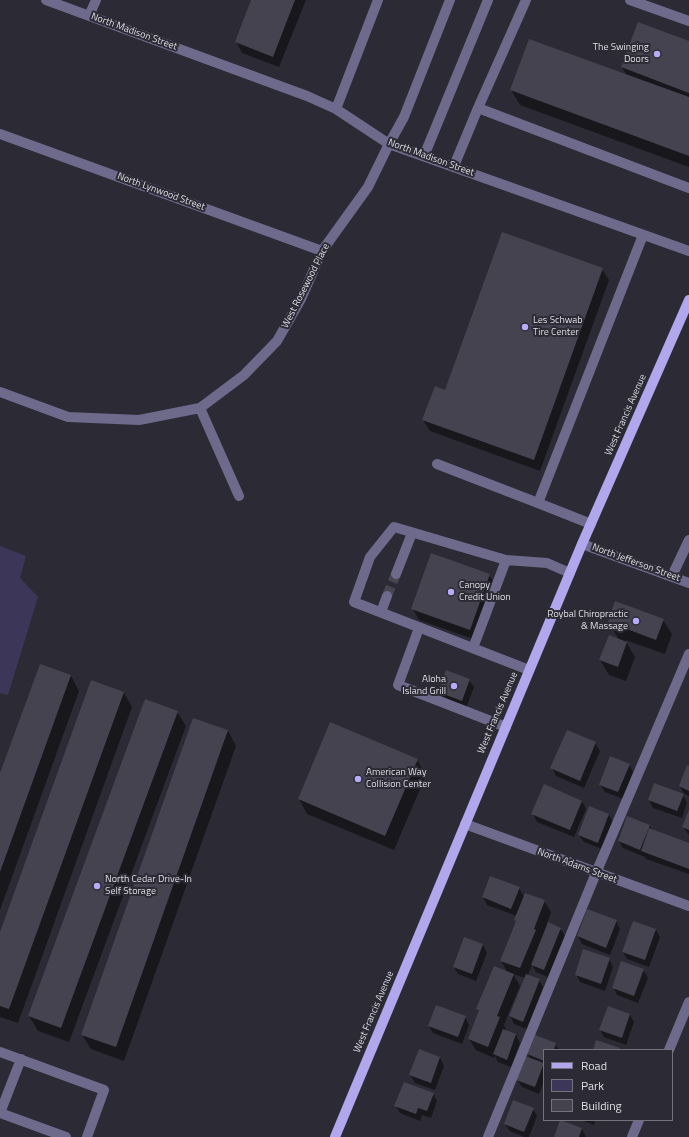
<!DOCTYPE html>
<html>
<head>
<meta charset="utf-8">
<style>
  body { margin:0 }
  #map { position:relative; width:689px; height:1137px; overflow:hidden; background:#2c2b35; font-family:"Titillium Web",sans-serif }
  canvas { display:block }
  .legend { position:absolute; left:543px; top:1049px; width:130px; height:72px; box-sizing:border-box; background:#2c2b35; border:1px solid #74737c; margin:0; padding:5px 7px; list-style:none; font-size:12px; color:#dfdfe6 }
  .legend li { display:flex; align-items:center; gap:8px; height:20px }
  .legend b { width:20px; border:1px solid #74737c }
</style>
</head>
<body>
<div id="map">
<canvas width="689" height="1137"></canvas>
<ul class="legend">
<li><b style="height:5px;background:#b1a7ed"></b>Road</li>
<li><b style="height:11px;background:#3c3758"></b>Park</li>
<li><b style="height:11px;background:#44434f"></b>Building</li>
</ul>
</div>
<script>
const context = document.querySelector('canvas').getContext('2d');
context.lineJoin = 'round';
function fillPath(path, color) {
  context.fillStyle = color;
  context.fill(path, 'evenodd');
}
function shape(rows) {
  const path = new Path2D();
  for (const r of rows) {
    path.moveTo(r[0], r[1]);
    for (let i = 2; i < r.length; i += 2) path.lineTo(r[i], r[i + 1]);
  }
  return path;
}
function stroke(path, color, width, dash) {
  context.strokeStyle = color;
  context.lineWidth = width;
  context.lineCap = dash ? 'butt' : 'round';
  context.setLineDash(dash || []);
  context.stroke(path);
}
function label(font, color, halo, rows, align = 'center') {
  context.font = font + ' "Titillium Web",sans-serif';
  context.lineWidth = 4;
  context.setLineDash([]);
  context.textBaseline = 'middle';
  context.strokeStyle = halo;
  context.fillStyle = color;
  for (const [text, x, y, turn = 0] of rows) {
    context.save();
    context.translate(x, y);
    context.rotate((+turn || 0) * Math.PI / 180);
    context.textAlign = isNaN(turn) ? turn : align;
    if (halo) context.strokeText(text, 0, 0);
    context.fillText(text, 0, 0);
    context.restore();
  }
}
fillPath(shape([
  [0,546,26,556,20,578,38,597,8,695,0,693]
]), '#3c3758');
fillPath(shape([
  [252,0,306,0,279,67,242,53,236,41],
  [689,42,689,167,520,105,511,90,627,76,622,67],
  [602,269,609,280,540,471,430,431,423,420,446,391],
  [489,575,496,586,476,640,419,620,413,609],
  [663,620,672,634,665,654,625,640,635,657,626,681,609,675,600,660,619,640,609,622],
  [40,665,71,676,79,691,0,910,0,776],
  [469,680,474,687,466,708,444,699,440,692],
  [124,693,132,707,18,1023,0,1017,0,935],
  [177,712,186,726,69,1042,38,1031,29,1016],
  [228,731,236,746,124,1061,91,1049,82,1035],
  [595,743,600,751,584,788,556,776,552,768],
  [417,760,426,775,394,850,307,814,299,799],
  [629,764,633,772,623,799,605,792,600,785],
  [689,767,689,796,684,794,680,786],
  [683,795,687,803,682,818,653,808,649,800],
  [582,801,586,809,574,837,537,822,533,814],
  [590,808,609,815,613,822,602,849,584,842,579,835],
  [689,812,689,835,683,827],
  [649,825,652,830,689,844,689,874,646,859,645,857,623,848,619,841],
  [519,888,524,897,544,901,551,912,547,923,560,928,565,936,548,977,536,972,532,965,528,975,539,980,543,987,527,1029,514,1024,510,1016,525,978,513,974,520,986,504,1025,506,1029,505,1031,516,1035,520,1043,511,1067,498,1062,495,1056,494,1058,476,1050,469,1039,480,1013,478,1009,508,973,501,961,517,923,515,920,517,916,487,905,483,897],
  [616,921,620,929,610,955,582,944,578,936],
  [656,930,660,937,649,967,627,959,623,952],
  [464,938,483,945,487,953,476,981,458,974,454,967],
  [609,959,613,967,605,991,580,982,576,974],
  [643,970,648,978,638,1003,617,995,613,987],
  [630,1015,634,1022,626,1045,604,1037,600,1030],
  [465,1017,469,1025,462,1044,433,1033,429,1026],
  [555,1044,559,1050,544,1050,544,1081,539,1094,522,1087,517,1080,531,1060,528,1054],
  [419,1051,440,1058,444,1066,435,1090,415,1083,410,1075],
  [433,1094,437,1101,431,1118,422,1115,420,1121,400,1113,396,1106],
  [533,1109,537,1116,529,1137,524,1137,510,1131,505,1124],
  [581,1120,595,1120,594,1125],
  [582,1129,586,1137,555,1137]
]), '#0007');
fillPath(shape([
  [251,0,295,0,273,57,235,42],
  [638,22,689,41,689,93,621,67],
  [529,39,689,97,689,156,510,90],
  [502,232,603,268,534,460,422,420,435,386,445,390],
  [431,553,490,574,470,630,411,609],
  [615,601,664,619,656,640,608,622],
  [609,635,627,642,618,667,599,660],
  [40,664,71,675,0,872,0,773],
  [446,670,470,679,462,701,438,692],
  [91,680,124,692,9,1009,0,1006,0,932],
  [145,699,178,711,61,1028,28,1016],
  [193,718,228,730,116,1047,81,1035],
  [330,722,418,759,385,836,298,799],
  [567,730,596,742,580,781,550,768],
  [610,756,630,764,618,792,599,785],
  [687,765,689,766,689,791,679,786],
  [654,783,684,794,677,811,648,800],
  [544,784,582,801,570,830,531,814],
  [589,806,609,814,598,843,578,835],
  [689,810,689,830,682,827],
  [627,816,650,825,640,850,618,841],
  [649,828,689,843,689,869,641,851],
  [490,876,520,887,511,909,482,897],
  [525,893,545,900,534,929,536,930,520,968,500,961,516,921,514,920],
  [587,909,617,920,606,948,577,936],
  [633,921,656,929,645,960,622,952],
  [548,922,561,928,544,970,531,965],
  [464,937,483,944,472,974,453,967],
  [583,949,610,958,601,984,575,975],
  [621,961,644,969,634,996,612,988],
  [494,966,514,974,497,1016,500,1017,488,1047,468,1039,479,1010,476,1009],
  [526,974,540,979,523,1022,509,1016],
  [436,1005,466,1016,458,1037,428,1026],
  [608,1006,630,1014,622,1038,599,1030],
  [503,1029,516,1034,507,1060,493,1054],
  [535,1035,556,1043,554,1050,544,1050,544,1061,527,1054],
  [596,1040,620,1048,619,1050,593,1050],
  [419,1049,440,1057,431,1083,409,1075],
  [525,1056,544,1063,535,1087,516,1080],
  [404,1082,434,1093,427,1111,418,1108,416,1114,394,1106],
  [513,1100,534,1108,524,1132,504,1124],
  [560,1120,582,1128,579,1137,554,1137]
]), '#44434f');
stroke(shape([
  [387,596,396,574]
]), '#474650', 10, [10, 5]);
stroke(shape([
  [46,0,307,96,336,109,389,144,689,251],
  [630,0,689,21],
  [89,16,96,0],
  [478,108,689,188],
  [336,109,378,0],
  [0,134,322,251],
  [424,156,488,0],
  [454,166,478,108,526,0],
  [0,392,68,417,139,420,200,408,244,375,277,341,301,299,322,251,368,187,389,144,404,117,450,0],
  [200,408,239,496],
  [437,464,538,503,643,235],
  [538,503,591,524],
  [582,544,689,583],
  [396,574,412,533],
  [672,576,689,540],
  [381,612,387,596],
  [419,628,398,685,506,727],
  [473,648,506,560],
  [529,670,354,602,370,557,394,527,506,560,547,563,570,573],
  [465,824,689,906],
  [669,1050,689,1002],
  [0,1052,104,1090,87,1137],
  [0,1113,66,1137],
  [0,1113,21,1059],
  [488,1137,596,873,689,654],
  [632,1137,639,1120]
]), '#6e6a8c', 10);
stroke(shape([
  [335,1137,582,544,689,300]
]), '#b1a7ed', 10);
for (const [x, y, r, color] of [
  [657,54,4,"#b6acf8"],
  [525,327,4,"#b6acf8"],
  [451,592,4,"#b6acf8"],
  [636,621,4,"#b6acf8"],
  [454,686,4,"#b6acf8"],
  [358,779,4,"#b6acf8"],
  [97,886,4,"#b6acf8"]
]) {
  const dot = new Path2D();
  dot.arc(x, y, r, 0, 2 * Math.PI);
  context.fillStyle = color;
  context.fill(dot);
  stroke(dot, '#2c2b35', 1.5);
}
label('10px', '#dfdfe6', '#2c2b35', [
  ["North Madison Street",134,32,20],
  ["North Madison Street",431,158,20],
  ["North Lynwood Street",161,192,20],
  ["West Rosewood Place",306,286,-63],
  ["West Francis Avenue",626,415,-66],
  ["North Jefferson Street",636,563,20],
  ["West Francis Avenue",498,713,-67],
  ["North Adams Street",577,866,20],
  ["West Francis Avenue",374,1012,-67]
]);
label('10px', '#dfdfe6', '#2c2b35', [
  ["The Swinging",649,48,"right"],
  ["Doors",649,60,"right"],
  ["Les Schwab",533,321],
  ["Tire Center",533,333],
  ["Canopy",459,586],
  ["Credit Union",459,598],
  ["Roybal Chiropractic",628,615,"right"],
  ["& Massage",628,627,"right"],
  ["Aloha",446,680,"right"],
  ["Island Grill",446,692,"right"],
  ["American Way",366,773],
  ["Collision Center",366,785],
  ["North Cedar Drive-In",105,880],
  ["Self Storage",105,892]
], 'left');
</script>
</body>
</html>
